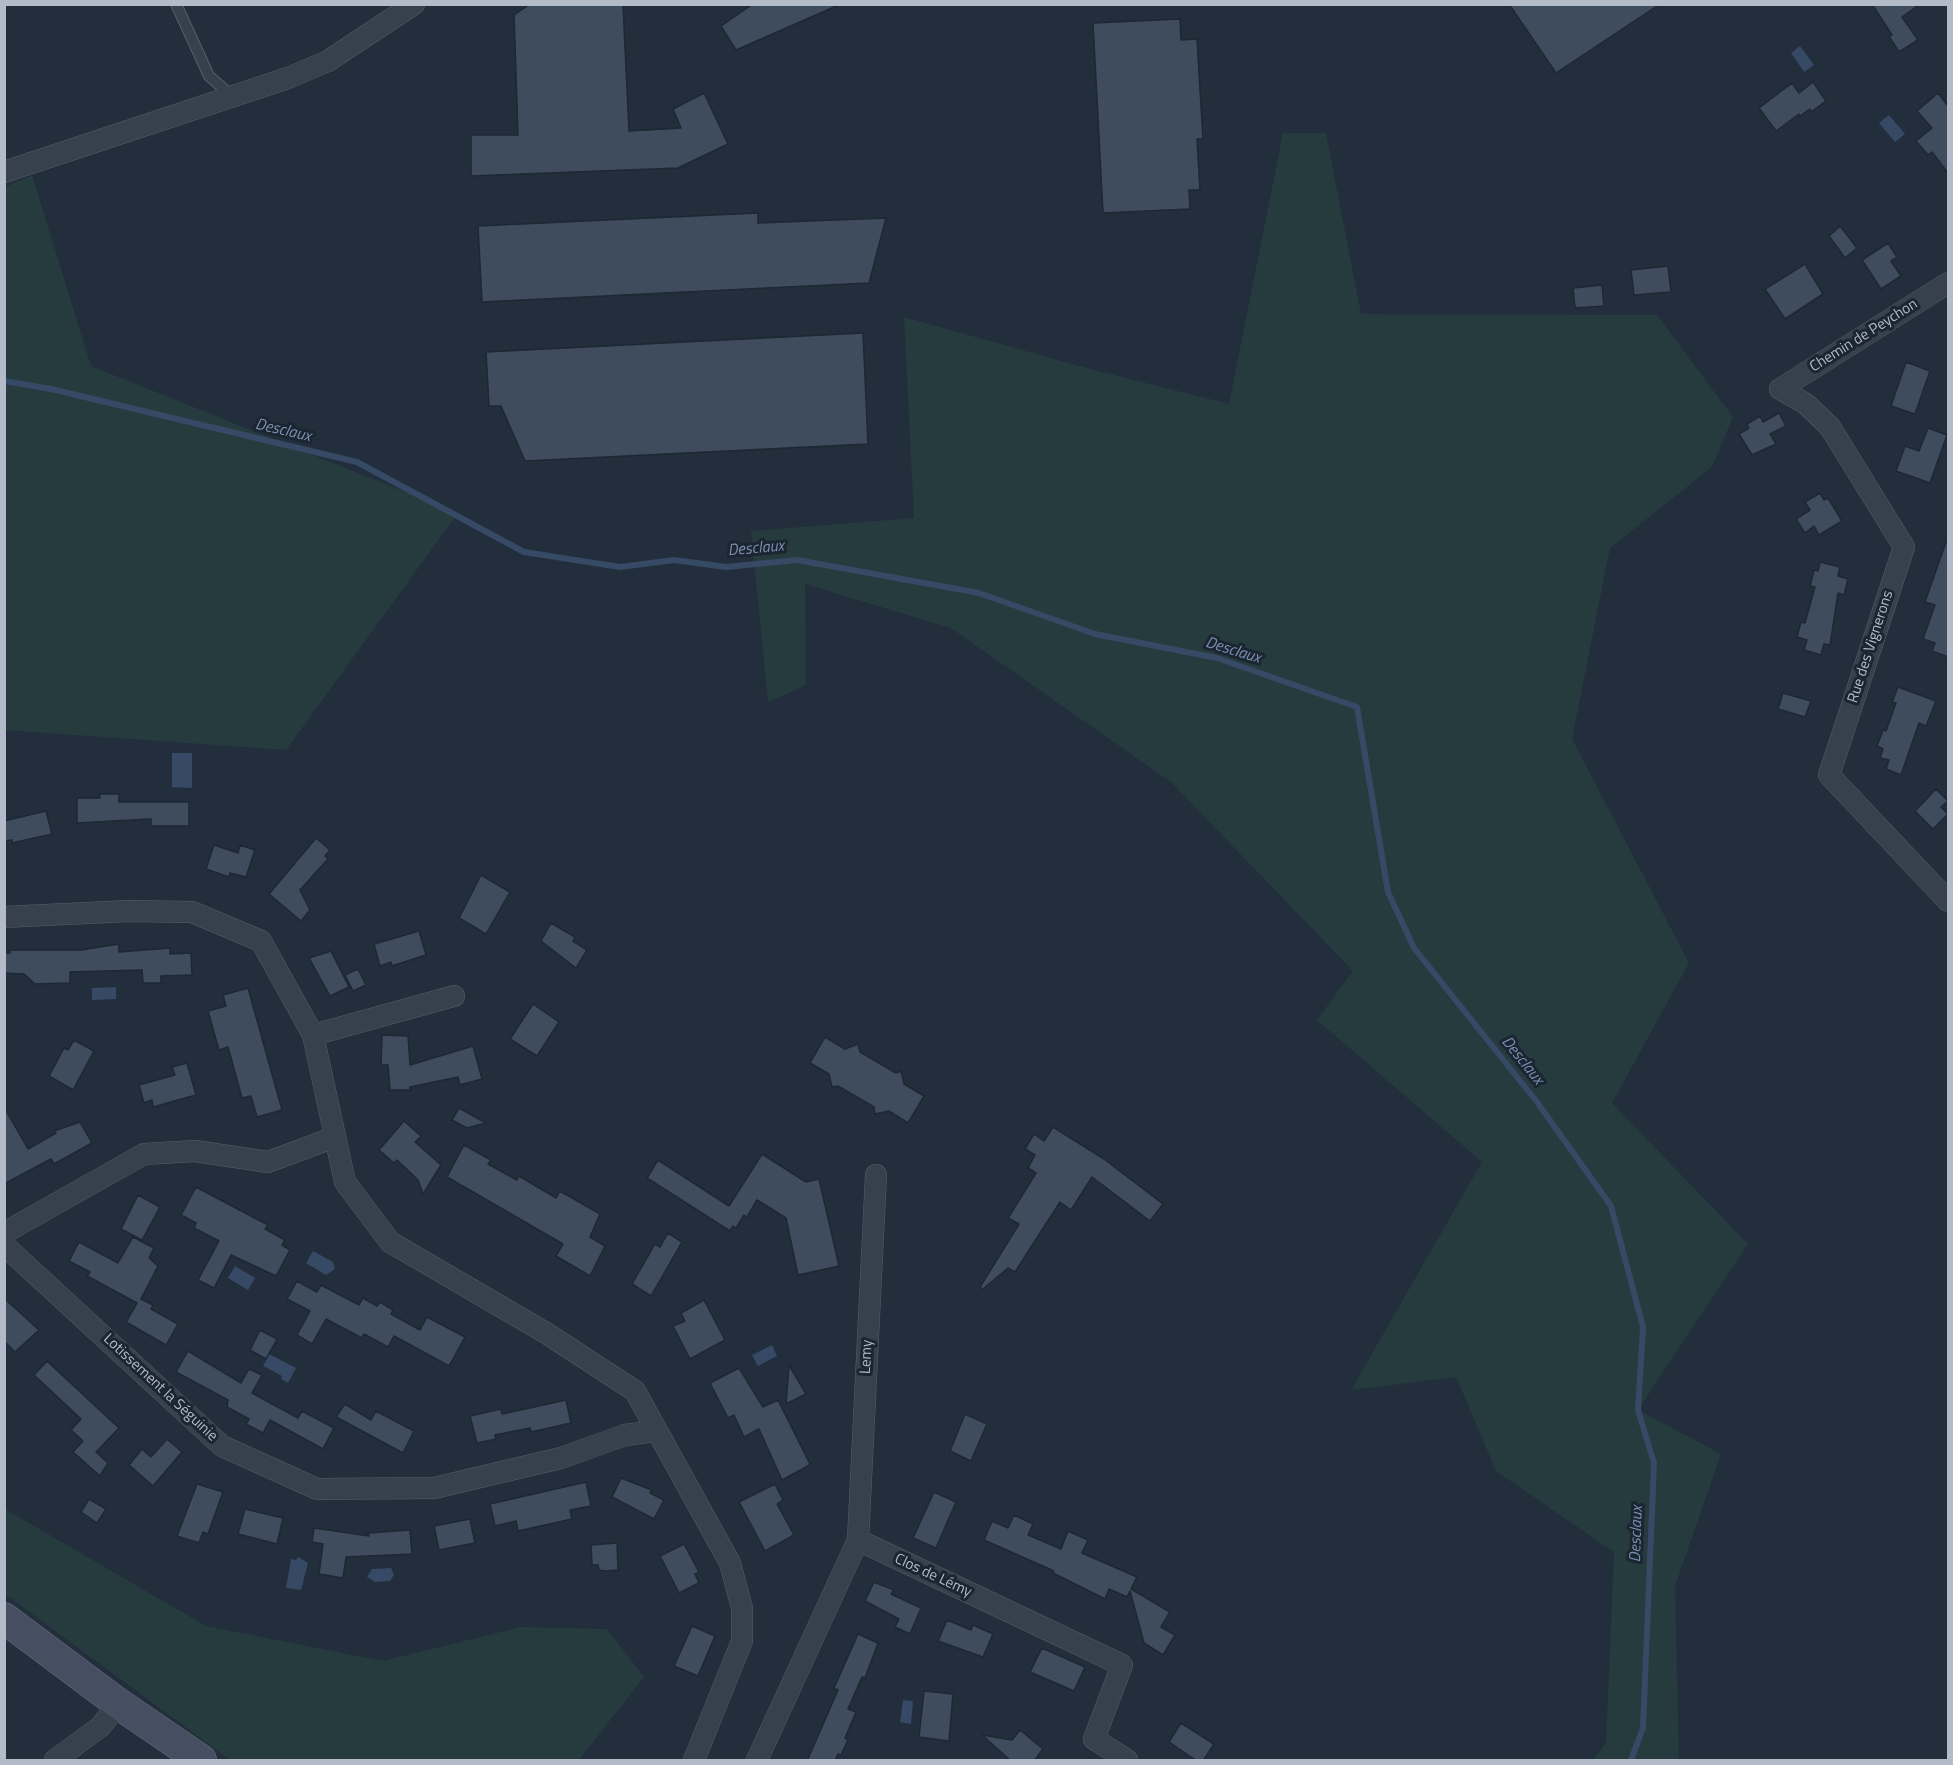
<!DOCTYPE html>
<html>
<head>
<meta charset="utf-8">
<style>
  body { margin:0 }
  #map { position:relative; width:1953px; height:1765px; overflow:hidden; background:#232e3d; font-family:"Titillium Web",sans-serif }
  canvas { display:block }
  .frame { position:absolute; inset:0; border:6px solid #b3bbc9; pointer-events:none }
</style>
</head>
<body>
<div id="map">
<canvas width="1953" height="1765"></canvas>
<div class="frame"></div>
</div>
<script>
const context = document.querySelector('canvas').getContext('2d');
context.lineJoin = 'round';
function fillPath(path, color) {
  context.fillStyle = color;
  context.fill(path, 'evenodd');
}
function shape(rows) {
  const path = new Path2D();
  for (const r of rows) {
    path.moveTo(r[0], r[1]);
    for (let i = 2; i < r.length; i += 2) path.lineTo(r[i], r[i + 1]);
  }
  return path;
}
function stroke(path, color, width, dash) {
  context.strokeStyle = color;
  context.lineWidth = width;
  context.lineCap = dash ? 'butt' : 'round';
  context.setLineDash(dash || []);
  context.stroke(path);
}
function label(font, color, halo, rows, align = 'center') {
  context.font = font + ' "Titillium Web",sans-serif';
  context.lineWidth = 6;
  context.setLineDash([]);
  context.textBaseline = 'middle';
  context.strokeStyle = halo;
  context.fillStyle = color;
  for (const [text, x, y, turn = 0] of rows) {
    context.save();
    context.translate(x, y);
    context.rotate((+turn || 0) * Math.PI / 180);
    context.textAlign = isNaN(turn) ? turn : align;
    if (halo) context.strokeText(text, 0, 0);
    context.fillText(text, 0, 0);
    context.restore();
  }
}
fillPath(shape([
  [1283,133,1326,133,1361,314,1657,315,1733,417,1712,467,1610,548,1572,739,1689,963,1612,1103,1748,1244,1638,1410,1721,1454,1675,1586,1679,1760,1593,1760,1606,1743,1614,1552,1496,1471,1456,1377,1351,1390,1482,1162,1317,1020,1353,971,1171,782,951,628,805,584,806,685,768,702,751,531,914,518,904,317,1090,369,1229,404],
  [32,175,91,366,458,513,286,750,5,730,5,187],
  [5,1509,206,1626,383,1661,521,1627,607,1629,644,1677,579,1760,230,1760,5,1594]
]), '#253b3e');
fillPath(shape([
  [1800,46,1814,65,1804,72,1791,53],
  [1889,115,1905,134,1895,142,1879,123],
  [172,753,192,753,192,788,172,787],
  [116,987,116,999,92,1000,92,988],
  [313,1251,333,1262,335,1269,326,1275,306,1263],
  [235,1266,255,1278,248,1290,228,1278],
  [772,1345,777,1356,758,1366,752,1355],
  [269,1354,296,1368,288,1383,281,1379,282,1376,263,1366],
  [298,1557,308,1563,301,1590,286,1588,291,1559,296,1560],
  [391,1568,394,1575,390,1581,375,1582,367,1577,372,1569],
  [903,1700,913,1701,911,1724,900,1722]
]), '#364965');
stroke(shape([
  [4,381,51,389,357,462,524,552,620,567,674,560,726,567,797,560,979,593,1095,634,1217,658,1357,707,1388,892,1414,948,1537,1102,1611,1206,1643,1327,1638,1410,1654,1463,1643,1728,1631,1760]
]), '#364965', 6);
const building = shape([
  [530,4,623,4,629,131,681,128,673,109,704,93,728,144,678,168,471,176,471,135,518,135,514,15,530,4],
  [753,4,841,4,736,50,721,26,753,4],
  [1509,4,1660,4,1556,73,1509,4],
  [1872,4,1920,4,1902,17,1918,40,1899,52,1889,36,1892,35,1872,4],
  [1180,19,1181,40,1197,39,1203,139,1197,139,1200,190,1189,190,1190,209,1103,213,1093,23,1180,19],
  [1813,82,1826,101,1811,112,1810,109,1800,116,1799,114,1776,131,1759,108,1792,83,1799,93,1813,82],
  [1938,93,1948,106,1948,173,1932,152,1928,155,1916,141,1932,128,1917,111,1938,93],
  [758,213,758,223,886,218,869,283,482,302,478,226,758,213],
  [1840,226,1857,248,1845,258,1829,236,1840,226],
  [1888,243,1897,257,1891,261,1901,276,1881,289,1862,260,1888,243],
  [1805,264,1823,294,1785,319,1765,289,1805,264],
  [1668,266,1671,292,1634,295,1631,270,1668,266],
  [1602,285,1604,306,1575,308,1573,288,1602,285],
  [863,333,868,444,525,461,501,406,489,406,486,352,863,333],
  [1906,362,1930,371,1915,414,1891,406,1906,362],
  [1779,413,1786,426,1770,434,1776,444,1752,455,1739,434,1749,428,1747,424,1760,416,1763,422,1779,413],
  [1928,428,1947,435,1930,483,1896,471,1905,446,1919,451,1928,428],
  [1820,493,1824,500,1828,498,1842,521,1819,535,1814,526,1805,533,1796,519,1810,510,1805,502,1820,493],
  [1946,542,1948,542,1948,657,1932,651,1935,643,1923,639,1935,605,1925,602,1946,542],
  [1820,562,1840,567,1838,576,1848,579,1844,595,1838,593,1830,645,1824,644,1821,655,1804,650,1807,640,1797,637,1801,622,1805,623,1815,587,1810,586,1814,570,1818,571,1820,562],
  [1898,687,1936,701,1926,726,1919,723,1901,775,1886,769,1889,760,1880,758,1883,749,1877,746,1883,730,1886,731,1896,703,1892,702,1898,687],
  [1783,693,1811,701,1805,717,1778,709,1783,693],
  [1936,789,1948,801,1941,807,1948,814,1933,829,1915,811,1936,789],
  [99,794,119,794,119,802,189,802,189,826,151,826,151,819,77,823,77,798,100,798,99,794],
  [46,811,52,834,12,843,12,840,4,841,4,821,46,811],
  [316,838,330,850,325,856,328,859,300,890,310,910,301,921,269,894,316,838],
  [214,845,238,853,240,845,255,850,246,877,230,873,229,877,206,869,214,845],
  [481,875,510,892,486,934,459,918,481,875],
  [551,923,575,937,573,941,587,950,576,968,541,941,551,923],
  [419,931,426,955,392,966,391,962,380,966,374,944,419,931],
  [119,944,119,952,170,948,170,954,191,953,192,975,161,976,161,983,143,983,142,970,70,972,70,983,35,984,24,974,4,973,4,953,10,953,10,950,81,950,119,944],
  [331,951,349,987,330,996,309,958,331,951],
  [358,969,366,985,353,991,345,975,358,969],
  [248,988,282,1110,257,1117,251,1096,242,1098,228,1047,219,1050,208,1011,226,1006,223,995,248,988],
  [533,1004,559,1022,537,1056,510,1039,533,1004],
  [382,1035,408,1036,410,1065,473,1046,482,1079,460,1085,458,1077,410,1087,410,1090,390,1090,388,1065,381,1065,382,1035],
  [825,1037,845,1049,858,1044,860,1052,896,1073,901,1071,904,1084,924,1096,908,1123,889,1111,875,1114,874,1107,838,1086,832,1087,829,1074,810,1063,825,1037],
  [74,1040,94,1051,73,1090,49,1076,64,1048,68,1050,74,1040],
  [187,1063,196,1095,153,1107,152,1100,144,1103,139,1085,175,1075,172,1067,187,1063],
  [4,1107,28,1149,56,1133,54,1131,80,1122,92,1143,54,1164,51,1159,4,1184,4,1107],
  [459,1108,486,1123,467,1128,452,1120,459,1108],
  [404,1121,421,1136,415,1142,441,1165,423,1194,418,1180,397,1160,394,1163,379,1150,404,1121],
  [1053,1127,1104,1159,1163,1204,1150,1221,1092,1177,1071,1210,1060,1202,1015,1272,1008,1268,983,1289,980,1287,1019,1224,1008,1218,1036,1173,1028,1168,1035,1155,1025,1149,1034,1134,1044,1141,1053,1127],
  [464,1145,491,1160,488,1164,517,1180,519,1176,556,1198,560,1191,600,1214,590,1237,605,1246,590,1276,556,1256,563,1244,447,1177,464,1145],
  [762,1154,806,1182,819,1179,839,1266,798,1275,786,1218,757,1200,747,1217,744,1215,736,1228,733,1226,730,1231,647,1178,658,1160,729,1206,762,1154],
  [196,1187,268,1225,265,1229,285,1240,282,1245,290,1250,276,1276,231,1255,214,1288,198,1280,219,1241,194,1228,196,1223,181,1215,196,1187],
  [138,1195,160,1207,142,1240,121,1229,138,1195],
  [668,1233,682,1242,651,1296,632,1284,655,1244,660,1247,668,1233],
  [133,1237,154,1248,149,1258,158,1266,141,1299,153,1305,151,1309,178,1324,166,1345,126,1322,137,1303,87,1276,90,1272,69,1261,79,1242,118,1263,133,1237],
  [297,1281,317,1292,321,1285,359,1305,363,1298,377,1306,380,1302,393,1310,391,1314,420,1330,427,1317,465,1337,449,1366,394,1336,388,1347,364,1334,362,1338,326,1319,312,1344,297,1335,310,1311,287,1299,297,1281],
  [4,1298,39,1330,15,1352,4,1341,4,1298],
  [704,1300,725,1340,690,1359,673,1326,685,1321,681,1313,704,1300],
  [260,1330,277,1339,266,1359,250,1350,260,1330],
  [188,1351,241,1383,249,1369,262,1375,252,1393,298,1418,302,1411,334,1428,323,1449,270,1420,263,1433,246,1424,249,1419,227,1407,228,1400,176,1372,188,1351],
  [47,1361,119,1428,96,1452,108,1463,100,1476,73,1452,83,1441,71,1430,81,1419,34,1375,47,1361],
  [789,1365,806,1394,786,1404,789,1365],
  [739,1368,763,1407,778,1400,810,1464,806,1467,782,1480,759,1429,744,1437,734,1415,728,1418,710,1383,739,1368],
  [566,1400,571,1423,531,1432,530,1428,495,1435,496,1439,477,1443,470,1416,501,1409,502,1414,566,1400],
  [345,1404,371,1420,376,1411,414,1431,403,1453,336,1417,345,1404],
  [965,1414,987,1424,971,1461,950,1451,965,1414],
  [167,1439,182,1452,153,1486,129,1465,142,1449,151,1457,167,1439],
  [621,1478,652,1490,650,1493,664,1500,654,1519,612,1497,621,1478],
  [586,1482,591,1506,570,1510,572,1519,518,1531,516,1521,495,1526,490,1504,586,1482],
  [197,1484,223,1492,208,1534,203,1532,199,1543,177,1536,197,1484],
  [775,1484,783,1500,777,1504,794,1535,765,1551,739,1502,775,1484],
  [934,1492,956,1502,936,1548,913,1538,934,1492],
  [89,1499,106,1509,97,1523,81,1512,89,1499],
  [245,1509,283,1518,277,1544,238,1534,245,1509],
  [1014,1515,1033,1524,1028,1535,1061,1549,1068,1531,1088,1540,1082,1553,1137,1577,1131,1589,1170,1612,1161,1627,1175,1635,1163,1655,1144,1643,1130,1591,1127,1597,1109,1589,1105,1599,1053,1573,1054,1571,984,1540,992,1521,1008,1528,1014,1515],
  [470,1519,475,1543,439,1550,434,1526,470,1519],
  [314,1528,369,1536,368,1533,410,1530,412,1554,346,1557,343,1578,319,1574,323,1544,312,1542,314,1528],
  [617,1543,618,1570,605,1571,599,1570,598,1565,592,1565,591,1545,617,1543],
  [684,1544,699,1572,695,1574,699,1583,679,1593,660,1556,684,1544],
  [874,1582,894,1590,891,1594,921,1608,910,1634,895,1627,899,1619,865,1601,874,1582],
  [947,1620,971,1630,973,1625,993,1634,983,1657,938,1641,947,1620],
  [692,1626,715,1636,698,1676,674,1666,692,1626],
  [858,1634,878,1643,865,1678,862,1677,848,1709,856,1712,845,1738,848,1740,841,1755,838,1754,835,1761,807,1761,838,1690,834,1688,858,1634],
  [1042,1648,1085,1667,1074,1691,1030,1672,1042,1648],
  [924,1691,953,1694,949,1741,919,1737,924,1691],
  [1181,1723,1214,1744,1203,1761,1197,1761,1169,1742,1181,1723],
  [1020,1730,1043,1749,1034,1761,1011,1761,982,1735,1012,1740,1020,1730]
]);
fillPath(building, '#3f4c5d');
stroke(building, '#1e2734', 1.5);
const lane = shape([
  [176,4,209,76,233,97]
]);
const street = shape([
  [4,172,288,78,328,61,414,4],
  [1948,283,1780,389,1806,404,1830,427,1904,547,1829,775,1948,901],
  [4,917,128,911,192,912,261,941,313,1035,345,1182,390,1242,546,1333,635,1391,730,1563,742,1608,742,1641,694,1760],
  [313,1035,454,996],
  [4,1233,144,1154,195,1151,268,1162,335,1137],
  [4,1245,222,1446,317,1489,434,1488,561,1458,625,1435,656,1431],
  [858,1540,876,1175],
  [55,1760,100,1727,119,1704],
  [757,1760,858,1540,1122,1665,1094,1739,1127,1760]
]);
const secondary = shape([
  [4,1618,119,1704,201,1760]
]);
stroke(lane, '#555e6b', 12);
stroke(street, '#555e6b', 22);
stroke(secondary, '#555e6b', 32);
stroke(lane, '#37404d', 10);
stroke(street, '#37404d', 21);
stroke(secondary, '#454f61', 30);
label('15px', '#b3bbc9', '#1c2532', [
  ["Chemin de Peychon",1864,336,-32],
  ["Rue des Vignerons",1871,647,-72],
  ["Lemy",867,1357,-87],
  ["Lotissement la Séguinie",160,1388,43],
  ["Clos de Lémy",933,1576,25]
]);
label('italic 16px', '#7a91b2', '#1c2532', [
  ["Desclaux",283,431,13],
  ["Desclaux",756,549,-5],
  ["Desclaux",1233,651,17],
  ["Desclaux",1522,1061,51],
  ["Desclaux",1637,1534,-88]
]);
</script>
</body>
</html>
